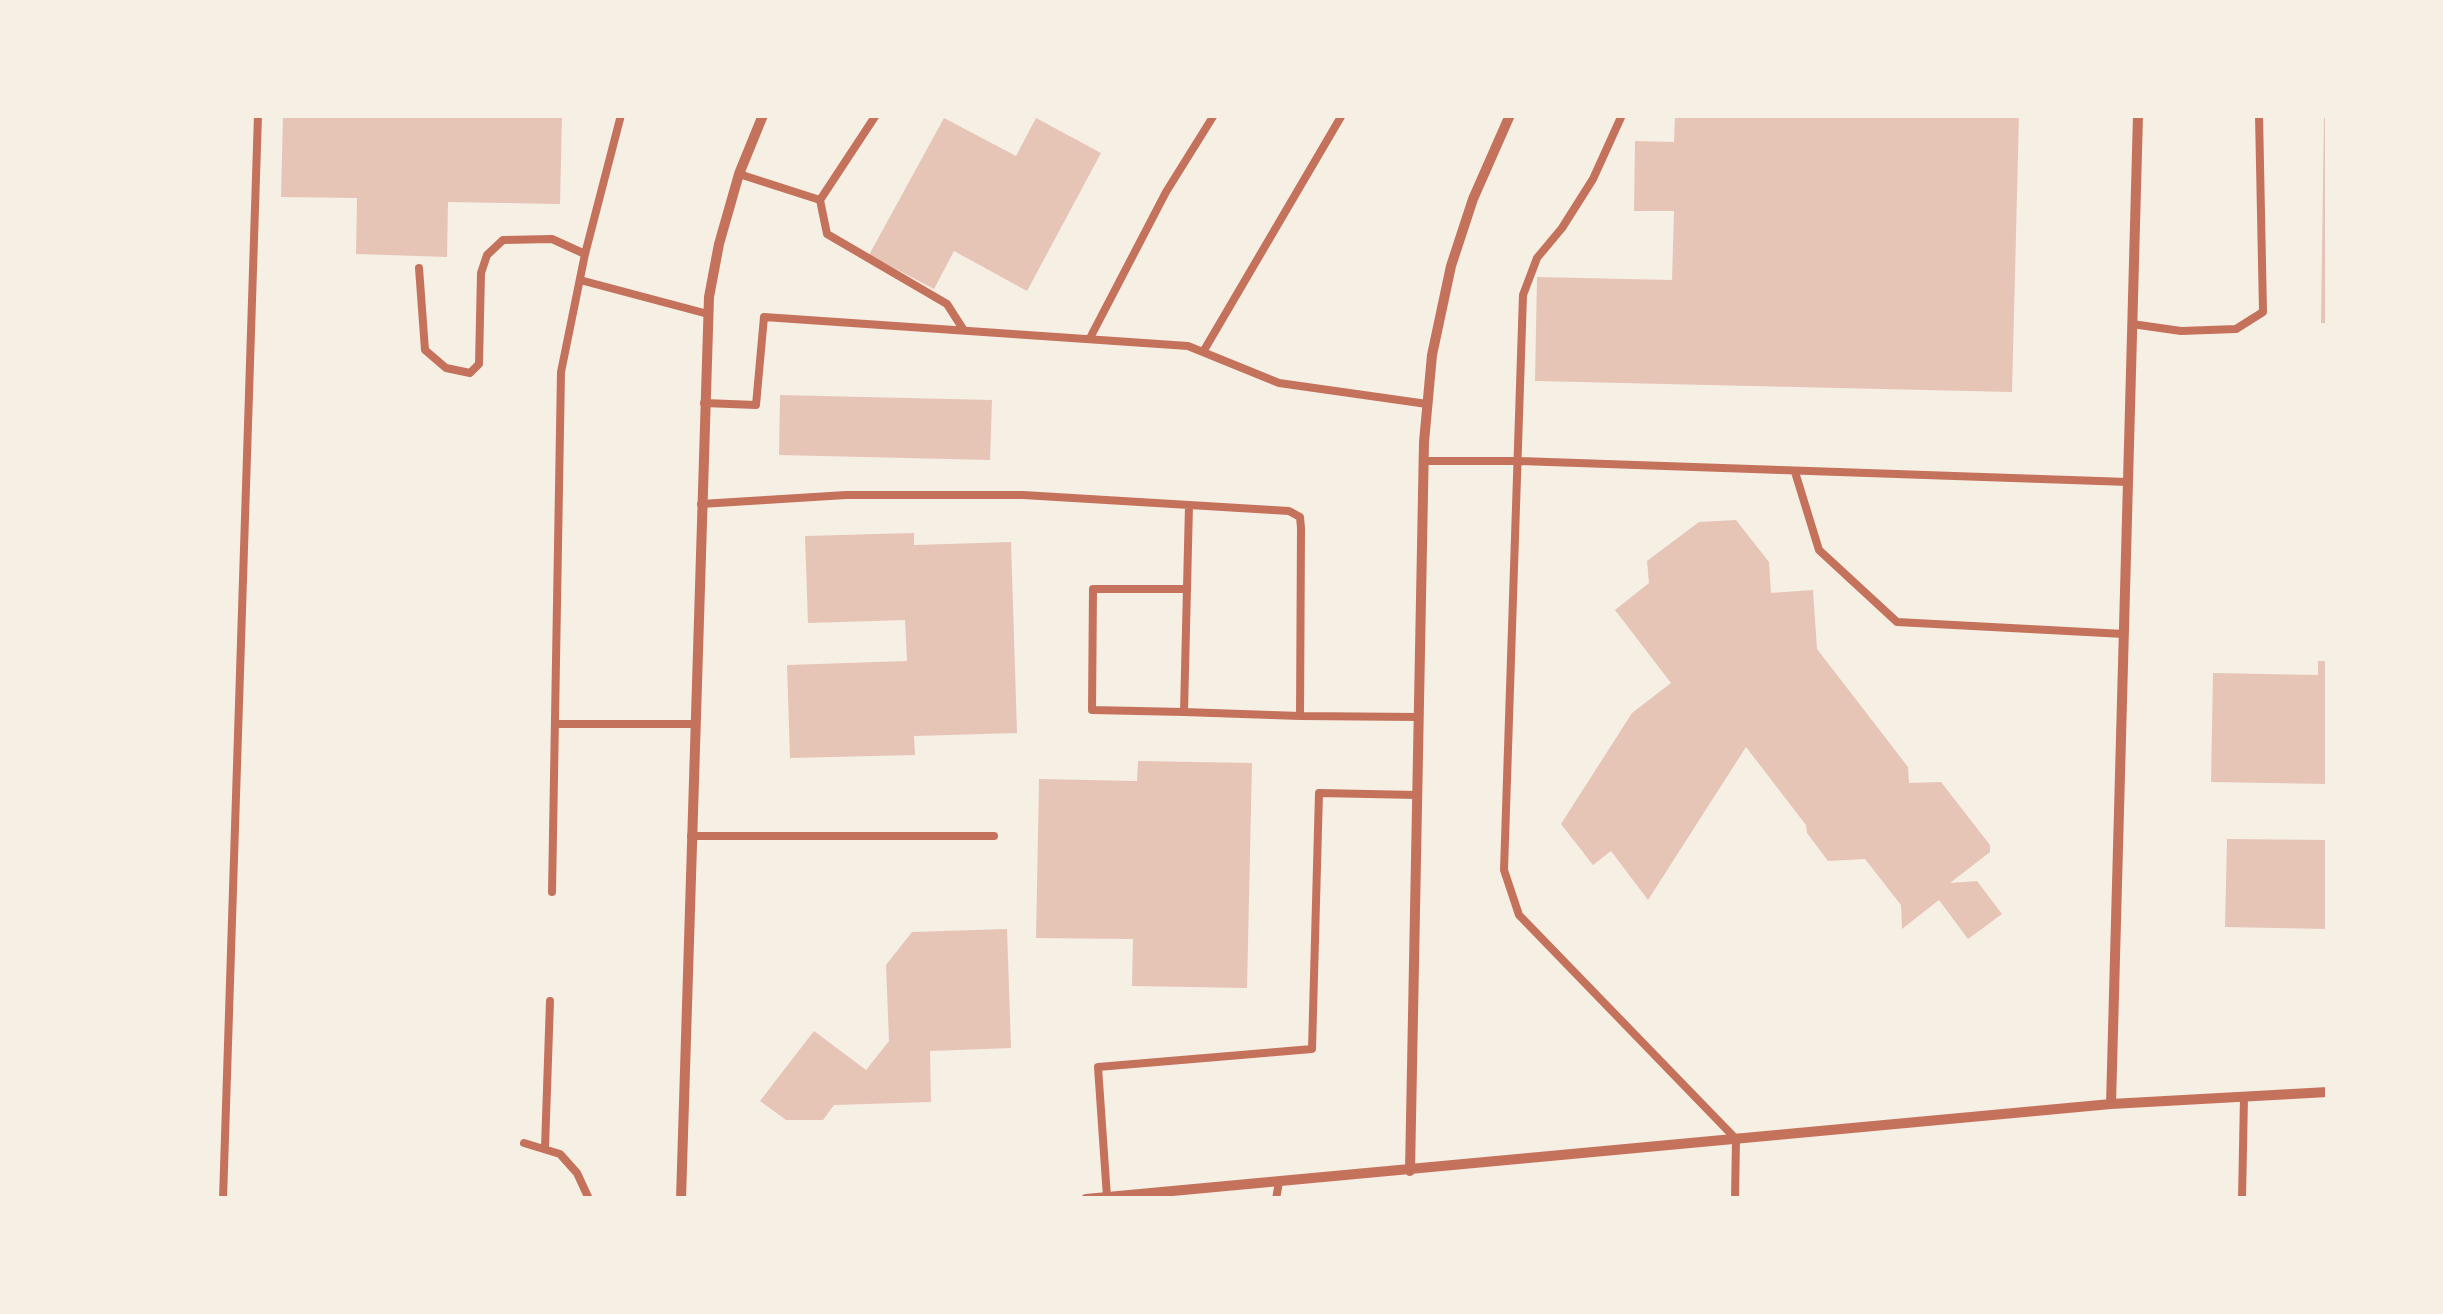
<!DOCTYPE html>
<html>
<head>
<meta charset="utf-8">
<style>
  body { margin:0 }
  #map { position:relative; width:2443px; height:1314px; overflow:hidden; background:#f6efe4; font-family:"Golos Text",sans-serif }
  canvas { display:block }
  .frame { position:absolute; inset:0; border:118px solid #f6efe4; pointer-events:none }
</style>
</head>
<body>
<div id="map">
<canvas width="2443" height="1314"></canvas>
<div class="frame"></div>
</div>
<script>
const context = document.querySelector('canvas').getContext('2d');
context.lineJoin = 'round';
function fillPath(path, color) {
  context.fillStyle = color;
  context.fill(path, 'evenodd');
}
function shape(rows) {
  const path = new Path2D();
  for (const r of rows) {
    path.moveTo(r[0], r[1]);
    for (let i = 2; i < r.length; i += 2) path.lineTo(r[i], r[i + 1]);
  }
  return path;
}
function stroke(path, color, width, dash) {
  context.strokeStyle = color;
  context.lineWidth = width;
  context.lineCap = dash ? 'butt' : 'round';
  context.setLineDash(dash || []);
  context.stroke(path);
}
fillPath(shape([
  [283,115,562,115,560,204,448,202,447,257,356,254,357,198,281,197],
  [1675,115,2019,115,2012,392,1535,381,1537,277,1672,280,1674,211,1634,211,1635,141,1674,142],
  [2324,115,2328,115,2328,323,2321,323],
  [944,118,1016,156,1036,118,1101,153,1027,291,954,251,934,289,869,255],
  [780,395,992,400,990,460,779,455],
  [1736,520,1769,562,1771,593,1813,590,1817,649,1908,767,1909,783,1941,782,1990,845,1990,852,1950,883,1977,881,2002,914,1968,939,1939,900,1902,929,1901,905,1865,859,1828,861,1807,833,1806,825,1746,747,1648,900,1611,851,1593,865,1561,824,1632,713,1671,683,1615,610,1649,583,1647,561,1699,522],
  [914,533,914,545,1011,542,1017,733,914,736,915,755,790,758,787,665,907,661,905,620,808,623,805,536],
  [2318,661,2328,661,2328,784,2211,782,2213,673,2318,675],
  [1138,761,1252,763,1247,988,1132,986,1133,939,1036,938,1039,779,1137,781],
  [2227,839,2328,840,2328,929,2225,927],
  [1007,929,1011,1048,930,1051,931,1102,834,1105,823,1120,786,1120,760,1101,814,1031,866,1070,889,1041,886,965,912,932]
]), '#e6c5b7');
stroke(shape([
  [1622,115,1593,179,1562,228,1537,258,1523,295,1504,870,1519,915,1736,1139,1735,1199],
  [739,174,820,200,876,115],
  [820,200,827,234,947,304,963,329],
  [419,268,425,350,446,368,470,373,479,364,481,273,487,255,503,240,552,239,585,254],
  [580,280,708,314],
  [2132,324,2181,331,2236,329,2263,312,2259,115],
  [1090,338,1166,192,1214,115],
  [1203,352,1342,115],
  [704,403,756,405,764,317,1188,346,1279,383,1427,404],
  [1423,461,1520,461,2128,482],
  [1795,472,1819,550,1897,622,2124,634],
  [701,504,846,495,1023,495,1289,511,1300,517,1301,528,1300,716,1419,717],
  [1189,505,1184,712,1300,716],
  [1184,712,1092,710,1093,589,1186,589],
  [555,724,695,724],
  [691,836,994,836],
  [552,892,561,372,585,254,621,115],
  [524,1143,560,1154,577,1173,589,1199],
  [545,1148,550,1001],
  [1107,1197,1098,1067,1312,1049,1319,793,1417,795],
  [223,1199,258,115],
  [1276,1199,1279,1182],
  [2242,1199,2244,1097]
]), '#c5725c', 8);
stroke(shape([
  [2111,1104,2138,115],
  [1410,1171,1424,442,1432,355,1451,266,1473,199,1510,115],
  [681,1199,709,297,719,244,739,174,763,115],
  [1086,1199,2111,1104,2328,1092]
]), '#c5725c', 10);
</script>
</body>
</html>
